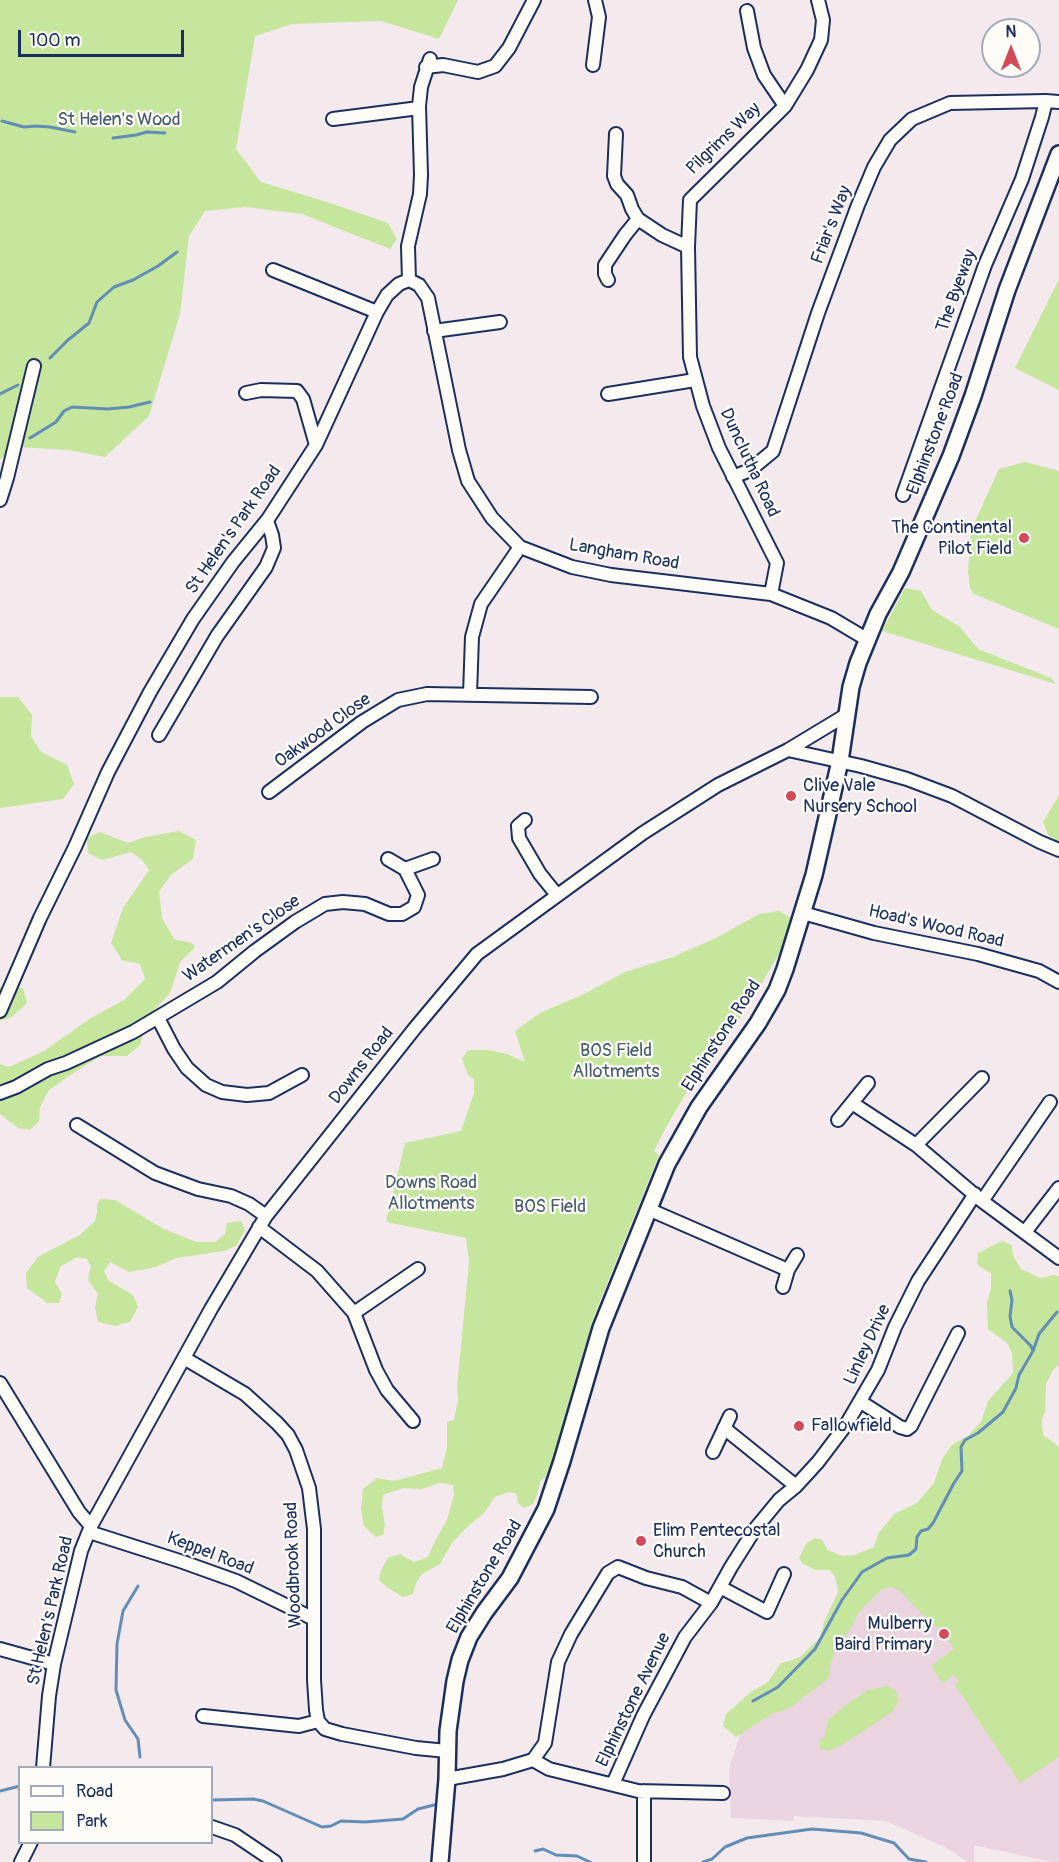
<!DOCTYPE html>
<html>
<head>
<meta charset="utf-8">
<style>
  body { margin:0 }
  #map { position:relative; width:1059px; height:1862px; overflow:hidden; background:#f4eaed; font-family:Pangolin,sans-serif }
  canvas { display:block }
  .legend { position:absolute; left:18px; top:1766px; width:195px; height:78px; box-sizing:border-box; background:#fdfcf7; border:2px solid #a3aaba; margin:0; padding:8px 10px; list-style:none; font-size:18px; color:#1b2f5e }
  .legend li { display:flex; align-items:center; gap:12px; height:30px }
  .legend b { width:30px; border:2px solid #a3aaba }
  .north { position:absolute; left:981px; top:18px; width:60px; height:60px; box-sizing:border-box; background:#fdfcf7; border:2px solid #a3aaba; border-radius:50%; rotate:0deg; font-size:16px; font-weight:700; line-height:24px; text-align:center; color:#1b2f5e }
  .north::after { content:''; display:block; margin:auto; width:21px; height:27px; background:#d1495b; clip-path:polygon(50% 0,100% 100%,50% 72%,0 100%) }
  .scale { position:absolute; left:18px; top:30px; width:166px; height:27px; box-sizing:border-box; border:3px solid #1b2f5e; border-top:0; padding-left:8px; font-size:18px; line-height:21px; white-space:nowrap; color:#1b2f5e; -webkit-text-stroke:4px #fdfcf7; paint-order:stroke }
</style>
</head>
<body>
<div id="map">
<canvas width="1059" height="1862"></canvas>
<ul class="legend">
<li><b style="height:8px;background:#fdfcf7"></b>Road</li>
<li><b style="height:16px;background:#c6e59d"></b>Park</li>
</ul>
<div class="north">N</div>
<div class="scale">100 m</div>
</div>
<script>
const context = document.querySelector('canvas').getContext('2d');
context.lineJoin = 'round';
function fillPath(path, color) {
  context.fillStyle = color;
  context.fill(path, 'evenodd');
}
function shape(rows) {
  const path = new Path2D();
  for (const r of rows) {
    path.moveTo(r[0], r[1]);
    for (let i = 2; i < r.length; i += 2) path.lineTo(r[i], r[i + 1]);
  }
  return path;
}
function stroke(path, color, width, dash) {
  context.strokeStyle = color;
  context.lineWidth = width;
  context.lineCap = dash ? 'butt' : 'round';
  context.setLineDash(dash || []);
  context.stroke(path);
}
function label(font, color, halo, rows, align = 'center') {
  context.font = font + ' Pangolin,sans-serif';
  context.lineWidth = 4.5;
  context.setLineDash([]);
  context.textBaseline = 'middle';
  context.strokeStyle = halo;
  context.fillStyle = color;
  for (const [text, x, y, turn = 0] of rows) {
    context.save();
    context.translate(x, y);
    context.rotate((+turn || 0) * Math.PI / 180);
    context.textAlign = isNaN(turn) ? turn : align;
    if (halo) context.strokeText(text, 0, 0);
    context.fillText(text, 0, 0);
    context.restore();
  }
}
fillPath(shape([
  [1043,1435,1059,1447,1059,1862,1052,1862,974,1845,974,1862,968,1862,945,1847,886,1821,794,1816,793,1821,731,1818,729,1769,748,1710,818,1667,842,1601]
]), '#e9d4e0');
fillPath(shape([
  [0,0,458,0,439,39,381,21,292,24,255,36,236,149,261,182,327,202,388,223,397,239,390,249,302,214,245,207,205,211,189,236,180,314,149,416,105,457,68,450,19,447,0,459],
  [1059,279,1059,390,1015,368],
  [1025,462,1059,471,1059,629,974,594,970,588,968,572,971,530,999,469],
  [905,588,921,591,932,610,959,626,978,649,1051,678,1056,684,882,631],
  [0,697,18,697,32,715,31,736,41,752,67,765,74,784,63,799,0,808],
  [1059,795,1059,842,1048,835,1043,822],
  [179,831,196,840,193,859,172,874,159,891,162,918,174,939,192,943,195,947,180,962,170,993,149,1016,140,1045,127,1056,101,1056,75,1072,49,1090,40,1107,39,1121,30,1130,18,1128,0,1114,0,1064,9,1067,44,1051,91,1018,124,1000,145,979,140,964,122,960,111,943,123,908,149,870,142,860,131,852,102,860,88,853,87,838,100,832,128,843,145,837],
  [779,911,792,918,781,950,758,990,727,1039,689,1088,665,1129,654,1151,659,1155,594,1316,552,1461,545,1478,540,1481,538,1493,533,1504,524,1508,518,1503,516,1493,508,1492,495,1497,484,1513,467,1527,452,1543,440,1564,422,1574,416,1583,413,1594,403,1597,388,1588,379,1580,381,1570,388,1558,400,1554,414,1562,428,1557,435,1541,447,1520,454,1495,453,1485,439,1483,422,1489,403,1488,383,1495,382,1508,385,1525,383,1535,376,1537,364,1526,361,1509,363,1489,377,1478,394,1481,442,1468,447,1447,447,1422,454,1420,458,1400,457,1387,469,1262,466,1238,386,1222,405,1143,461,1131,474,1093,474,1079,468,1075,462,1059,468,1050,488,1050,507,1054,525,1062,515,1031,540,1013,584,994,625,972,673,957,716,938,759,914],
  [0,987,23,988,27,1003,12,1017,0,1021],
  [100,1199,115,1200,164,1229,196,1242,215,1242,225,1234,227,1223,241,1221,245,1230,236,1246,224,1251,176,1258,156,1267,129,1272,110,1262,104,1271,109,1281,133,1295,138,1307,130,1322,115,1326,98,1322,95,1307,98,1294,88,1280,91,1266,87,1259,77,1257,60,1267,55,1282,62,1294,59,1303,47,1303,27,1288,26,1273,38,1257,81,1234,95,1221,97,1213,97,1205],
  [1002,1241,1012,1245,1013,1256,1021,1269,1040,1278,1054,1275,1059,1276,1059,1365,1053,1370,1046,1384,1045,1411,1042,1420,1043,1435,1059,1447,1059,1757,1020,1783,955,1685,959,1682,954,1675,942,1683,931,1666,954,1649,940,1628,934,1626,900,1591,892,1587,882,1589,859,1612,847,1634,835,1648,830,1667,829,1678,788,1709,771,1714,736,1737,723,1726,726,1714,751,1692,768,1682,780,1664,800,1657,820,1638,824,1622,838,1592,835,1576,829,1570,816,1570,803,1564,799,1558,806,1544,815,1538,822,1540,828,1550,842,1556,855,1555,874,1547,878,1534,894,1514,917,1503,934,1483,942,1459,952,1445,969,1435,981,1422,988,1401,1013,1373,1012,1353,1007,1343,988,1329,987,1303,991,1288,991,1273,980,1267,977,1263,978,1253],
  [887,1686,895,1690,899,1701,892,1712,840,1746,828,1751,820,1748,820,1741,825,1736,828,1720,847,1704,868,1690]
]), '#c6e59d');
stroke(shape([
  [2,121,24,127,36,126,50,127,75,132],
  [113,138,136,135,147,132,165,133],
  [50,358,68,340,89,323,97,302,114,287,133,280,158,266,177,252],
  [0,394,18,385],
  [30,438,56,422,64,411,72,407,108,409,129,407,150,402],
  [1010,1291,1012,1300,1010,1316,1012,1327,1031,1346,1033,1351],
  [138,1586,123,1611,117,1644,116,1690,125,1720,138,1739,140,1757],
  [753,1701,778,1687,815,1649,842,1600,862,1572,887,1558,909,1555,916,1549,917,1537,921,1531,928,1529,933,1523,954,1483,962,1471,961,1447,965,1440,978,1433,1003,1412,1016,1388,1019,1375,1033,1351,1039,1334,1057,1312],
  [0,1791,20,1786],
  [212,1800,253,1799,263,1801,322,1827,331,1826,341,1821,365,1822,403,1819,418,1809,434,1805],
  [535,1851,543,1849,556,1855,577,1856,590,1862],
  [703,1862,712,1859,725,1847,747,1838,812,1829,861,1833,894,1843,909,1859,926,1862]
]), '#628db7', 3);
const minor = shape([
  [747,11,754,48,764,75,785,106],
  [593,65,599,17,595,0],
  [426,67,443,65,478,72,495,66,509,48,534,0],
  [333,119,419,108],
  [616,134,614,176,617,184,627,195,632,209,638,219,662,235,688,247],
  [273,270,377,312],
  [409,280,419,285,428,298,459,450,468,481,492,518,520,547,572,567,611,575,771,594,831,618,868,640],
  [409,280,408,246,420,194,421,175,419,106,421,87,430,59],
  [608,280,605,274,605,265,625,235,638,219],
  [434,331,500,322],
  [246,393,261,390,297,391,303,399,316,445],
  [608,394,695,380],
  [733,477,750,470,773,451,818,313,858,205,874,167,890,140,912,119,950,103,1046,101,1059,102],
  [903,495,985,265,1022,179,1042,117,1046,101],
  [0,500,7,478,34,366],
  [771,594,777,563,719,448,703,406,690,357,688,247,690,200,785,106,807,70,821,40,823,20,818,0],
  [470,694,472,637,481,604,520,547],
  [159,735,217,636,266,567,274,548,272,535,267,521],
  [788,750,861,766,907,779,952,796,1040,842,1059,850],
  [269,792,362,722,398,700,427,694,591,697],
  [525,820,518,826,519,838,540,874,557,895],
  [405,869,433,859],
  [803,913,874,933,978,954,1039,971,1059,982],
  [0,1011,40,918,75,847,108,772,150,692,193,619,233,562,268,519,316,445,377,312,387,295,399,284,409,280],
  [158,1018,174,1049,187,1068,206,1085,222,1092,247,1095,269,1093,302,1075],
  [0,1093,16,1087,48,1069,66,1063,133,1032,217,982,255,951,295,922,325,904,343,902,365,904,389,914,402,914,414,907,418,895,405,869,388,859],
  [852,1103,916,1145,982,1201,1059,1258],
  [838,1120,868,1083],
  [77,1125,155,1173,198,1189,231,1196,249,1204,266,1216],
  [916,1145,982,1078],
  [982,1201,1050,1102],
  [648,1209,788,1270],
  [259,1227,317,1271,354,1313,376,1370,387,1390,413,1421],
  [1025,1232,1059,1188],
  [783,1287,788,1270,797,1255],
  [354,1313,418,1269],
  [184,1358,245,1394,277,1423,288,1435,296,1450,309,1488,314,1529,314,1680,316,1710,318,1721],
  [0,1383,79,1512,91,1526],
  [861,1402,900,1427,907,1429,911,1426,958,1333],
  [724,1428,796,1486],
  [713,1452,730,1416],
  [89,1532,183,1562,236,1581,314,1619],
  [720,1587,767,1612,784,1574],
  [0,1649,54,1664],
  [203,1716,299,1726,318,1721,325,1729,342,1734,416,1748,447,1751],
  [533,1760,545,1743,558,1662,571,1634,608,1573,618,1567,646,1578,682,1587,711,1603],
  [43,1768,49,1696,54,1664,81,1551,91,1526,211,1309,266,1216,415,1028,477,954,643,833,718,785,788,750,846,715],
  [447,1779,503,1769,533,1760,549,1769,638,1791,723,1793],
  [613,1784,643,1716,685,1637,711,1603,731,1567,755,1529,779,1500,796,1486,818,1462,846,1425,878,1370,895,1327,918,1281,975,1194],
  [212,1827,235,1835,275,1862],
  [21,1862,31,1842],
  [644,1862,644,1791]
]);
const tertiary = shape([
  [440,1862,447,1779,448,1731,455,1681,460,1660,469,1637,484,1613,510,1578,546,1509,562,1461,601,1328,667,1164,699,1107,758,1023,777,990,785,969,814,875,840,761,851,687,858,663,878,614,901,572,951,456,973,396,1007,290,1059,154]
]);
stroke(minor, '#1b2f5e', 16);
stroke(tertiary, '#1b2f5e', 20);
stroke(minor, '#fdfcf7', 12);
stroke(tertiary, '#fdfcf7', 15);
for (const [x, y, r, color] of [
  [1024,538,6,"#d1495b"],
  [791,796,6,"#d1495b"],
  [799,1426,6,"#d1495b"],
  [641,1541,6,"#d1495b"],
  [944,1634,6,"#d1495b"]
]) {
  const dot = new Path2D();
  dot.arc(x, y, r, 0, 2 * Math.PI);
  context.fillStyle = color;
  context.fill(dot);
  stroke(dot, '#fdfcf7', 2);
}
label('18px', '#465c6e', '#fdfcf7', [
  ["St Helen's Wood",119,120],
  ["BOS Field",616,1051],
  ["Allotments",616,1072],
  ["Downs Road",431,1183],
  ["Allotments",431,1204],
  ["BOS Field",550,1207]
]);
label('18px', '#1b2f5e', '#fdfcf7', [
  ["Pilgrims Way",724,139,-44],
  ["Friar's Way",832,225,-69],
  ["The Byeway",957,291,-70],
  ["Elphinstone Road",936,434,-69],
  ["Dunclutha Road",749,463,65],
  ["St Helen's Park Road",234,530,-55],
  ["Langham Road",624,555,10],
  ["Oakwood Close",323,731,-36],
  ["Hoad's Wood Road",936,927,13],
  ["Watermen's Close",242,939,-35],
  ["Elphinstone Road",722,1036,-57],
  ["Downs Road",362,1066,-52],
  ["Linley Drive",868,1345,-65],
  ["Keppel Road",210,1554,21],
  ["Woodbrook Road",294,1565,-92],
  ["Elphinstone Road",485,1577,-59],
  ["St Helen's Park Road",51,1611,-77],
  ["Elphinstone Avenue",634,1700,-64]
]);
label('18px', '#1b2f5e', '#fdfcf7', [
  ["The Continental",1012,528,"right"],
  ["Pilot Field",1012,549,"right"],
  ["Clive Vale",803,786],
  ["Nursery School",803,807],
  ["Fallowfield",811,1426],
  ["Elim Pentecostal",653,1531],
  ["Church",653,1552],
  ["Mulberry",932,1624,"right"],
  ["Baird Primary",932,1645,"right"]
], 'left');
</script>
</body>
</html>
